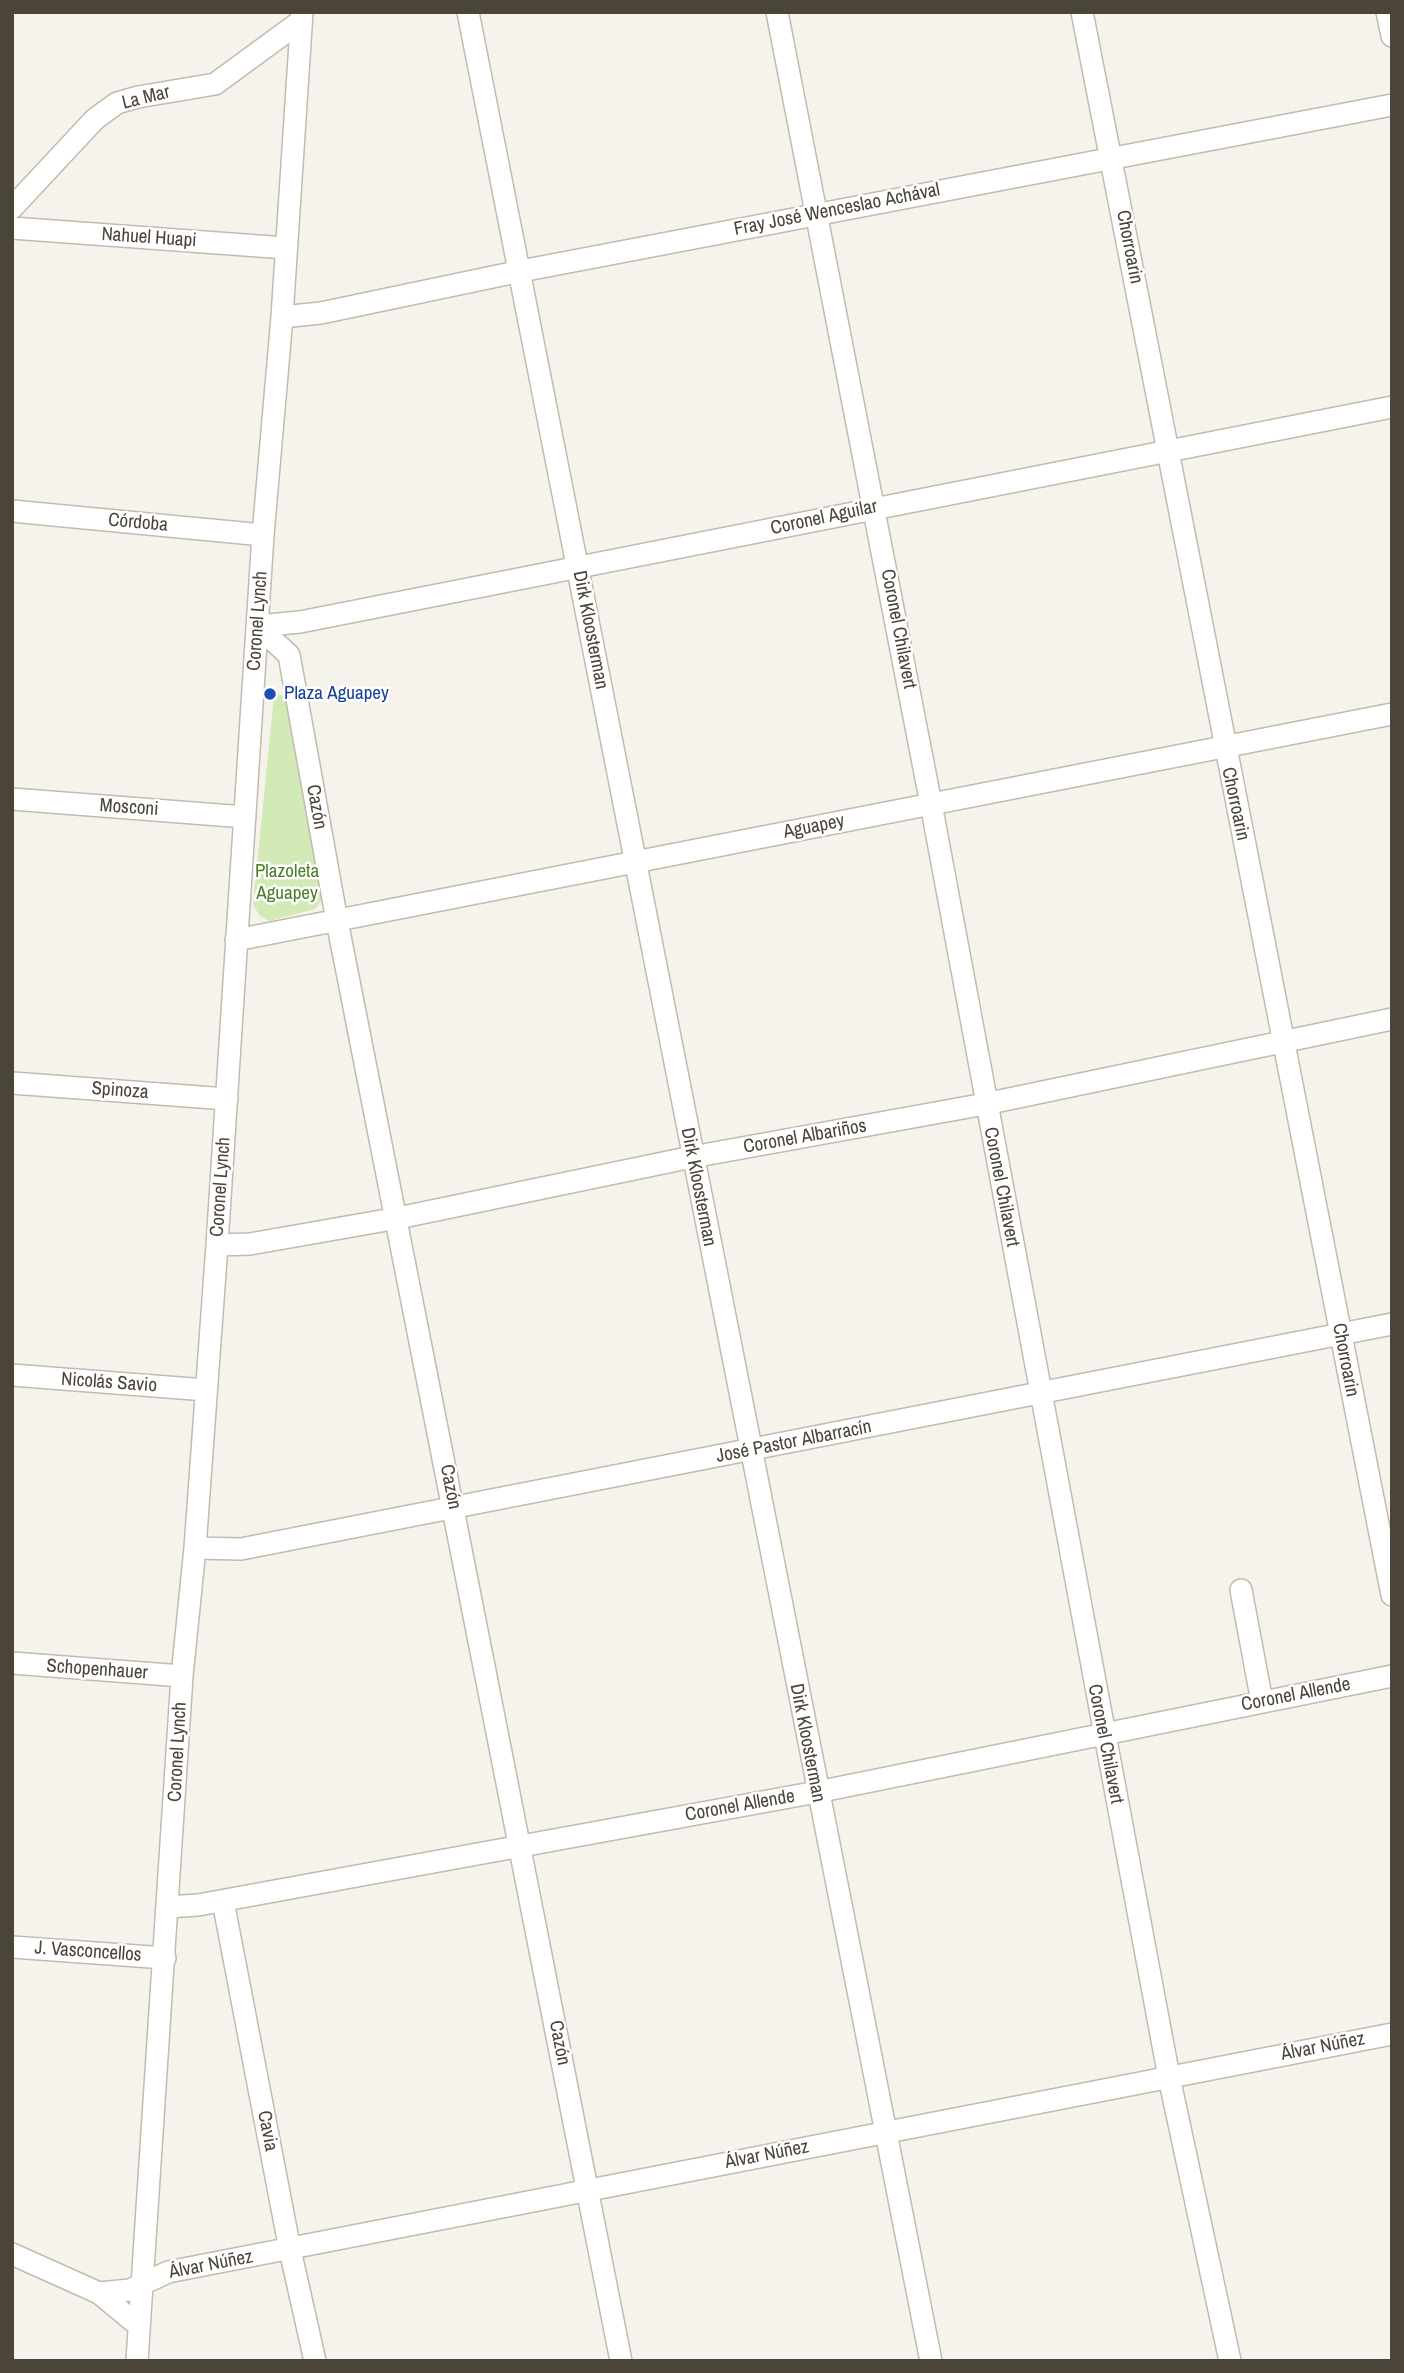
<!DOCTYPE html>
<html>
<head>
<meta charset="utf-8">
<style>
  body { margin:0 }
  #map { position:relative; width:1404px; height:2373px; overflow:hidden; background:#f6f3ec; font-family:"Archivo Narrow",sans-serif }
  canvas { display:block }
  .frame { position:absolute; inset:0; border:14px solid #4b4439; pointer-events:none }
</style>
</head>
<body>
<div id="map">
<canvas width="1404" height="2373"></canvas>
<div class="frame"></div>
</div>
<script>
const context = document.querySelector('canvas').getContext('2d');
context.lineJoin = 'round';
function fillPath(path, color) {
  context.fillStyle = color;
  context.fill(path, 'evenodd');
}
function shape(rows) {
  const path = new Path2D();
  for (const r of rows) {
    path.moveTo(r[0], r[1]);
    for (let i = 2; i < r.length; i += 2) path.lineTo(r[i], r[i + 1]);
  }
  return path;
}
function stroke(path, color, width, dash) {
  context.strokeStyle = color;
  context.lineWidth = width;
  context.lineCap = dash ? 'butt' : 'round';
  context.setLineDash(dash || []);
  context.stroke(path);
}
function label(font, color, halo, rows, align = 'center') {
  context.font = font + ' "Archivo Narrow",sans-serif';
  context.lineWidth = 5;
  context.setLineDash([]);
  context.textBaseline = 'middle';
  context.strokeStyle = halo;
  context.fillStyle = color;
  for (const [text, x, y, turn = 0] of rows) {
    context.save();
    context.translate(x, y);
    context.rotate((+turn || 0) * Math.PI / 180);
    context.textAlign = isNaN(turn) ? turn : align;
    if (halo) context.strokeText(text, 0, 0);
    context.fillText(text, 0, 0);
    context.restore();
  }
}
fillPath(shape([
  [281,695,287,697,323,898,315,909,269,921,259,915,253,904,274,696]
]), '#d2eab5');
const minor = shape([
  [468,12,931,2361],
  [777,12,931,804,1169,2077,1230,2361],
  [1082,12,1392,1595],
  [1387,12,1392,36],
  [12,208,95,119,117,103,138,97,215,84,301,21],
  [12,228,286,248],
  [282,317,321,313,521,271,1392,105],
  [12,511,263,535],
  [257,626,289,655,337,921,621,2361],
  [257,626,300,622,1392,407],
  [12,799,245,817],
  [236,940,1392,714],
  [12,1083,227,1099],
  [217,1245,250,1244,398,1218,692,1157,985,1104,1392,1019],
  [12,1375,206,1390],
  [195,1548,241,1549,1392,1324],
  [1241,1590,1262,1702],
  [12,1663,182,1676],
  [223,1901,290,2250,315,2361],
  [168,1907,198,1905,817,1792,1392,1676],
  [12,1947,165,1958],
  [12,2254,99,2293,139,2326],
  [99,2293,130,2290,168,2272,1392,2034],
  [137,2361,182,1676,195,1548,217,1245,263,535,282,317,302,12]
]);
stroke(minor, '#c2bbae', 24);
stroke(minor, '#fff', 21);
for (const [x, y, r, color] of [
  [270,694,7,"#1a4fb4"]
]) {
  const dot = new Path2D();
  dot.arc(x, y, r, 0, 2 * Math.PI);
  context.fillStyle = color;
  context.fill(dot);
  stroke(dot, '#fff', 2.5);
}
label('19px', '#4b4439', '#fff', [
  ["La Mar",146,98,-14],
  ["Fray José Wenceslao Achával",837,210,-11],
  ["Nahuel Huapi",149,238,4],
  ["Chorroarin",1129,247,79],
  ["Coronel Aguilar",824,518,-12],
  ["Córdoba",138,523,5],
  ["Coronel Lynch",258,621,-86],
  ["Coronel Chilavert",898,629,79],
  ["Dirk Kloosterman",590,630,79],
  ["Chorroarin",1235,804,78],
  ["Cazón",316,807,80],
  ["Mosconi",129,808,4],
  ["Aguapey",814,827,-11],
  ["Spinoza",120,1091,4],
  ["Coronel Albariños",805,1137,-10],
  ["Coronel Lynch",221,1187,-86],
  ["Dirk Kloosterman",698,1187,79],
  ["Coronel Chilavert",1001,1187,79],
  ["Chorroarin",1345,1360,79],
  ["Nicolás Savio",109,1383,4],
  ["José Pastor Albarracín",794,1442,-11],
  ["Cazón",450,1487,79],
  ["Schopenhauer",97,1670,4],
  ["Coronel Allende",1296,1695,-11],
  ["Dirk Kloosterman",807,1743,79],
  ["Coronel Chilavert",1105,1744,79],
  ["Coronel Lynch",178,1752,-87],
  ["Coronel Allende",740,1806,-10],
  ["J. Vasconcellos",88,1952,4],
  ["Cazón",559,2043,79],
  ["Álvar Núñez",1323,2047,-11],
  ["Cavia",267,2131,79],
  ["Álvar Núñez",767,2155,-11],
  ["Álvar Núñez",211,2265,-11]
]);
label('19px', '#164399', '#fff', [
  ["Plaza Aguapey",284,694]
], 'left');
label('19px', '#4a7f2a', '#fff', [
  ["Plazoleta",287,872],
  ["Aguapey",287,894]
]);
</script>
</body>
</html>
